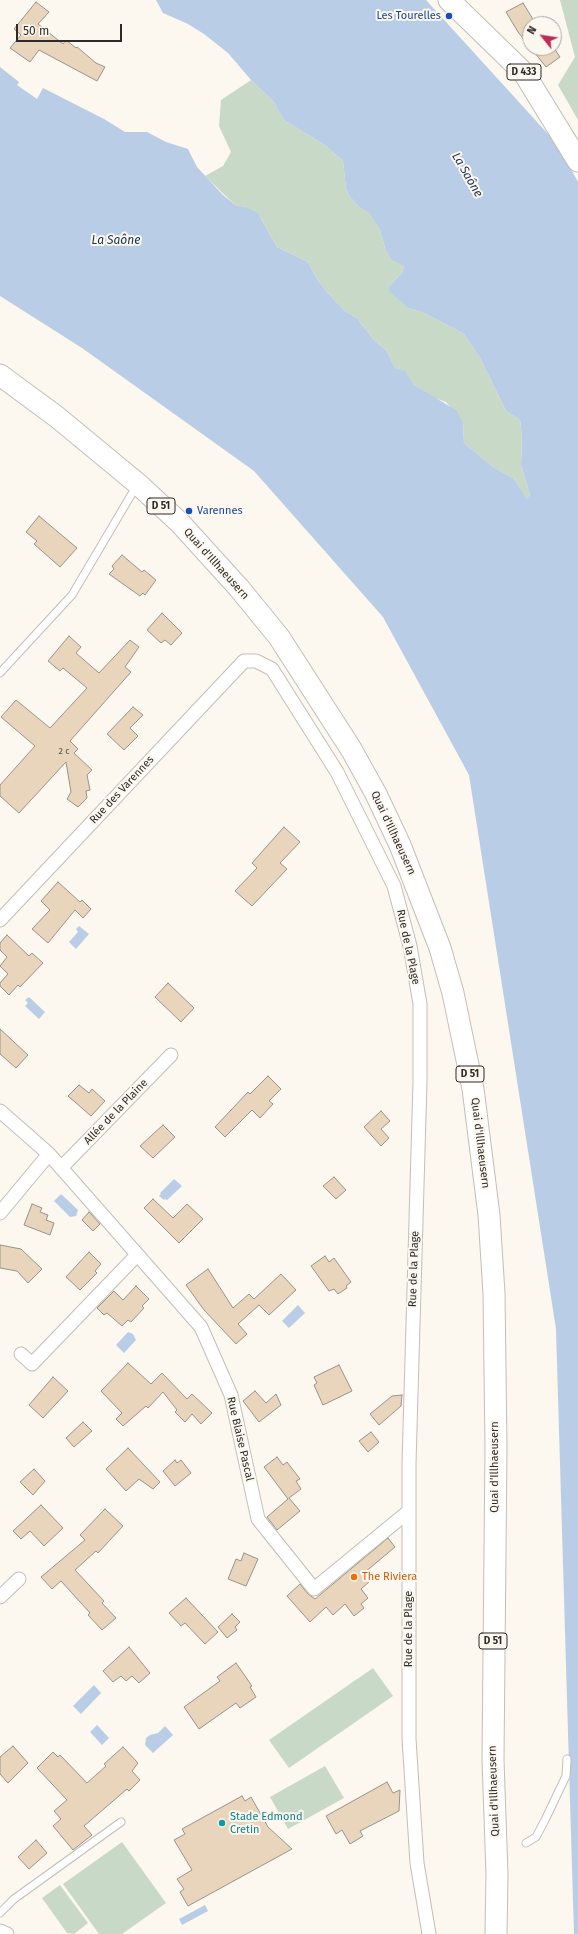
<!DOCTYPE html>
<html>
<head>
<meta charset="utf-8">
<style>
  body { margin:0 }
  #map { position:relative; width:578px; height:1934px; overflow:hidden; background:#fcf7ef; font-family:"Fira Sans",sans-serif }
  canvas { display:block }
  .north { position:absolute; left:522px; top:16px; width:40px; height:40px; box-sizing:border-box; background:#fcf7ef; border:1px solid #a9a59f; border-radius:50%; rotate:300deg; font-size:11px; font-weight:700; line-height:16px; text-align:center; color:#2d2b28 }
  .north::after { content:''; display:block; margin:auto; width:14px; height:18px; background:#bd2c50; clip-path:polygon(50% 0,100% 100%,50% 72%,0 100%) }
  .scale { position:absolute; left:16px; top:24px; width:106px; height:18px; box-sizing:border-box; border:2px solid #2d2b28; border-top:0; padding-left:5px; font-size:12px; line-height:14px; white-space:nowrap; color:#2d2b28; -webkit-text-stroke:3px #fcf7ef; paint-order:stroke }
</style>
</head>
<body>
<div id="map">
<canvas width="578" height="1934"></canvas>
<div class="north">N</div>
<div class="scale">50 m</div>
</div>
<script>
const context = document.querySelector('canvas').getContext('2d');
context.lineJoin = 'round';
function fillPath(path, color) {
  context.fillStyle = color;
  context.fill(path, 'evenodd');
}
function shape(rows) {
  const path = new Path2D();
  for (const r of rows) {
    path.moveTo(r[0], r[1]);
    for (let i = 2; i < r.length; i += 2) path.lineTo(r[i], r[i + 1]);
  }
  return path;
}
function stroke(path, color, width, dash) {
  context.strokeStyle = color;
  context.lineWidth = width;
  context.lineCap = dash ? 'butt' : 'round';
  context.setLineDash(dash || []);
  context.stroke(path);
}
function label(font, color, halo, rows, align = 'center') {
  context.font = font + ' "Fira Sans",sans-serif';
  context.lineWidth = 4;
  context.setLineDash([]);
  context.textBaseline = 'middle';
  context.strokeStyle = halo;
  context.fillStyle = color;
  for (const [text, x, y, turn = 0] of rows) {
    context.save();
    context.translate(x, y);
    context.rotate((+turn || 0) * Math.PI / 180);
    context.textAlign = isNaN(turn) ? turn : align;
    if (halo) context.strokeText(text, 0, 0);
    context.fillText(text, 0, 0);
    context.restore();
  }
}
fillPath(shape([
  [560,0,578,0,578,120,558,85,575,57],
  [251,80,273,101,284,120,326,146,343,161,346,189,350,197,360,208,369,211,380,230,385,248,404,266,402,273,390,285,408,308,424,313,464,334,480,358,506,411,520,420,522,438,521,465,530,495,527,500,514,479,492,466,464,443,463,422,446,402,432,397,414,385,405,372,395,368,387,351,373,339,357,318,345,311,326,291,315,276,308,262,277,247,261,218,246,207,235,205,205,176,223,166,231,152,219,126,221,100],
  [373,1668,393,1696,289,1768,269,1740],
  [325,1766,344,1798,288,1829,270,1797],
  [122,1842,166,1903,122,1934,99,1934,63,1884],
  [60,1885,88,1923,74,1934,67,1933,42,1898]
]), '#c8dac7');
fillPath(shape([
  [156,0,426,0,558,145,578,182,578,1934,574,1934,556,1329,469,775,383,617,254,471,82,348,0,296,0,67,19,82,17,85,37,99,43,88,104,119,125,132,147,132,166,142,188,149,197,167,222,194,235,205,246,207,258,213,277,247,308,262,315,276,326,291,345,311,357,318,373,339,387,351,395,368,405,371,414,385,456,410,463,422,464,443,492,466,514,479,527,499,530,495,521,465,522,438,520,420,506,411,480,358,464,334,424,313,408,308,389,291,390,285,402,273,404,266,392,260,385,248,380,230,369,212,360,208,350,197,346,189,343,161,326,146,284,120,273,101,251,80,228,53,204,34,188,24,163,13],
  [79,926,89,934,76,949,69,942,78,932,76,929],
  [29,997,45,1012,39,1019,25,1006,28,1003,25,1000],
  [174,1179,182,1186,167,1200,165,1199,164,1200,159,1196,161,1194,160,1193],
  [61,1194,78,1210,76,1216,70,1217,54,1201],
  [298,1305,305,1313,289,1328,282,1321],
  [128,1332,133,1334,136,1340,124,1353,116,1345],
  [94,1685,101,1693,81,1714,73,1706],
  [97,1725,109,1738,102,1745,90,1732],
  [165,1726,173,1735,153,1753,145,1745,146,1738,150,1735,158,1733],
  [205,1905,208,1911,182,1925,179,1919]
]), '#bacde6');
const building = shape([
  [36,2,49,12,38,24,63,44,66,40,76,48,77,47,96,63,105,67,97,81,39,50,30,62,10,48,21,35,14,29,36,2],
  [523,3,536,24,530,24,530,47,518,32,506,12,523,3],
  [531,48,554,48,560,57,546,67,531,48],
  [39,516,77,548,60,567,34,544,37,541,26,532,39,516],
  [122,555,142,572,144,570,156,580,145,595,143,593,140,596,109,574,114,569,112,566,122,555],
  [162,613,182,633,171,645,165,640,161,643,147,630,162,613],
  [69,636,81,647,76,653,99,673,130,640,139,647,125,667,131,672,70,741,78,749,74,753,92,770,87,775,90,790,86,791,87,798,78,807,67,799,71,792,66,762,19,813,0,796,0,785,35,746,1,717,16,700,50,728,87,688,63,668,60,671,48,661,69,636],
  [133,707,143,715,130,728,138,736,124,750,107,734,133,707],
  [284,827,300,842,280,863,287,869,252,906,235,891,257,868,252,863,284,827],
  [58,882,80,902,82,900,91,909,83,918,75,910,48,943,32,929,50,910,41,901,58,882],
  [7,935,29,956,32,953,43,963,20,987,18,985,9,995,0,986,0,983,8,974,0,966,7,957,0,950,0,943,7,935],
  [168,983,194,1008,181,1022,155,997,168,983],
  [0,1029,28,1055,16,1068,0,1054,0,1029],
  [268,1076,281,1089,269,1101,273,1104,260,1118,252,1110,225,1137,215,1127,248,1092,250,1094,268,1076],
  [79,1085,89,1093,92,1089,105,1101,91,1116,68,1096,79,1085],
  [381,1111,390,1121,381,1129,389,1138,381,1146,364,1127,381,1111],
  [163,1125,175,1137,153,1158,140,1146,163,1125],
  [334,1177,346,1190,336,1199,323,1186,334,1177],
  [153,1199,173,1218,187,1204,203,1219,179,1243,144,1208,153,1199],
  [32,1204,42,1208,40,1212,48,1215,46,1220,54,1223,50,1235,24,1225,32,1204],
  [89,1212,100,1224,93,1231,82,1220,89,1212],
  [0,1245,21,1249,42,1269,28,1283,17,1271,0,1268,0,1245],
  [89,1252,101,1264,95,1271,97,1273,80,1290,66,1277,89,1252],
  [325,1256,329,1262,334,1258,351,1282,346,1286,347,1288,338,1294,334,1289,329,1291,311,1266,325,1256],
  [208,1269,233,1308,249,1294,254,1299,281,1274,296,1290,269,1315,259,1305,238,1324,247,1334,236,1344,204,1310,186,1285,208,1269],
  [136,1286,149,1299,142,1306,144,1308,131,1322,128,1320,122,1326,107,1313,104,1315,97,1308,114,1291,123,1300,136,1286],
  [128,1363,151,1384,162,1373,187,1399,192,1394,212,1413,201,1424,192,1414,185,1422,175,1412,177,1410,163,1392,148,1408,146,1406,123,1426,116,1419,122,1413,101,1391,128,1363],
  [339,1365,352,1391,323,1405,314,1385,317,1383,314,1377,339,1365],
  [53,1377,68,1391,43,1418,29,1405,53,1377],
  [255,1391,266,1403,276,1394,281,1405,259,1422,243,1401,255,1391],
  [402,1395,401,1406,379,1425,370,1414,392,1396,402,1395],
  [83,1422,92,1431,74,1447,66,1438,83,1422],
  [371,1432,379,1442,368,1452,359,1441,371,1432],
  [128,1448,160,1482,153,1489,139,1479,126,1491,106,1469,128,1448],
  [277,1457,283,1465,287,1462,300,1479,296,1481,301,1489,289,1498,300,1511,277,1530,267,1517,288,1499,264,1467,277,1457],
  [175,1460,177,1463,181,1460,191,1473,175,1486,163,1471,175,1460],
  [34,1469,45,1481,33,1495,20,1482,34,1469],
  [41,1505,63,1528,44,1546,30,1531,21,1539,13,1531,41,1505],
  [105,1509,123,1526,98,1553,96,1551,75,1570,104,1601,102,1603,116,1618,102,1630,88,1615,90,1613,61,1581,52,1589,41,1577,85,1540,80,1535,105,1509],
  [388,1538,395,1547,364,1573,370,1581,361,1589,368,1598,361,1604,364,1608,354,1616,345,1604,333,1615,326,1607,310,1622,287,1596,300,1584,308,1594,315,1599,388,1538],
  [244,1553,258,1559,246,1586,228,1579,236,1559,241,1561,244,1553],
  [186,1598,218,1632,205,1644,185,1623,181,1626,169,1613,186,1598],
  [232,1614,240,1622,235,1627,237,1630,227,1638,218,1627,232,1614],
  [129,1647,150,1673,139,1683,132,1676,126,1681,121,1676,113,1682,103,1671,129,1647],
  [236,1663,252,1686,250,1687,256,1697,240,1708,236,1703,199,1729,184,1707,220,1681,217,1677,236,1663],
  [13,1746,28,1763,8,1783,0,1774,0,1757,13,1746],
  [123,1747,138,1763,132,1771,140,1780,129,1791,127,1789,84,1826,92,1835,73,1850,53,1826,61,1819,54,1811,67,1800,37,1768,53,1752,58,1757,60,1755,87,1783,106,1766,104,1764,123,1747],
  [387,1782,393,1793,400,1790,399,1811,360,1831,363,1836,350,1844,342,1830,336,1834,326,1816,387,1782],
  [242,1796,245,1801,251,1797,268,1827,292,1849,188,1906,180,1892,184,1889,177,1879,192,1870,174,1840,185,1834,182,1829,242,1796],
  [36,1840,47,1853,29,1869,18,1857,36,1840]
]);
fillPath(building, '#e8d5bb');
stroke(building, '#98938c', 1);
const service = shape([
  [0,673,72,595,137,485],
  [526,1843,536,1837,545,1820,566,1776,567,1759],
  [0,1913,14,1899,121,1822]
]);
const minor = shape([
  [0,920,244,661,256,661,272,669,337,772,394,886,410,946,420,1004,420,1082,409,1463,409,1739,417,1863,429,1934],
  [0,1111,49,1154,201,1327,231,1395,258,1519,314,1589,409,1511],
  [61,1168,171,1055],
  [0,1213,49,1154],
  [21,1354,32,1364,137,1255],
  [0,1597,19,1579],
  [0,1931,7,1934]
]);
const primary = shape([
  [449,0,524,73,578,161],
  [0,375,57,417,138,484,180,523,239,588,279,637,351,749,376,794,400,845,440,948,453,993,473,1089,489,1215,494,1293,496,1447,493,1760,497,1874,496,1934]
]);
stroke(service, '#c3beb7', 9);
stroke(minor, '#c3beb7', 15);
stroke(primary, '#c3beb7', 23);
stroke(service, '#fff', 7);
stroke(minor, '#fff', 13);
stroke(primary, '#fff', 21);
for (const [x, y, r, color] of [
  [449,16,4,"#1a4fb4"],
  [189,511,4,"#1a4fb4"],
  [354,1577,4,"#e8710a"],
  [222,1823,4,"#0f9aa8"]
]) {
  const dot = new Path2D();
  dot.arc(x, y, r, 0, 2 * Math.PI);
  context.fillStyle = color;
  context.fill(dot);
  stroke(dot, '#fcf7ef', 1.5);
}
label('9px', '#5c564d', null, [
  ["2 c",64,751]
]);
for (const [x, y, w] of [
  [524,72,34],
  [161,506,28],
  [470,1074,28],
  [493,1641,28]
]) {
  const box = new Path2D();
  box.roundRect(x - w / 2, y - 8, w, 16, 3);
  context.fillStyle = '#fcf7ef';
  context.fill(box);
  stroke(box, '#2d2b28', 1);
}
label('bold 10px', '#2d2b28', null, [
  ["D 433",524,72],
  ["D 51",161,506],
  ["D 51",470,1074],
  ["D 51",493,1641]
]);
label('11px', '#164399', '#fcf7ef', [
  ["Les Tourelles",441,16],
  ["Varennes",197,511,"left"]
], 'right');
label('11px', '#2d2b28', '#fcf7ef', [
  ["Quai d'Illhaeusern",216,564,48],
  ["Rue des Varennes",122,790,-47],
  ["Quai d'Illhaeusern",393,833,65],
  ["Rue de la Plage",408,947,78],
  ["Allée de la Plaine",116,1112,-46],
  ["Quai d'Illhaeusern",480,1143,83],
  ["Rue de la Plage",414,1269,-88],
  ["Rue Blaise Pascal",240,1439,77],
  ["Quai d'Illhaeusern",495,1467,-90],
  ["Rue de la Plage",409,1629,-90],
  ["Quai d'Illhaeusern",494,1791,-92]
]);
label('11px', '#c56008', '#fcf7ef', [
  ["The Riviera",362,1577]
], 'left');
label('11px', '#0d838f', '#fcf7ef', [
  ["Stade Edmond",230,1817],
  ["Cretin",230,1830]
], 'left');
label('italic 12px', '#173254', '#fcf7ef', [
  ["La Saône",467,175,60],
  ["La Saône",116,241]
]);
</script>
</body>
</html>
